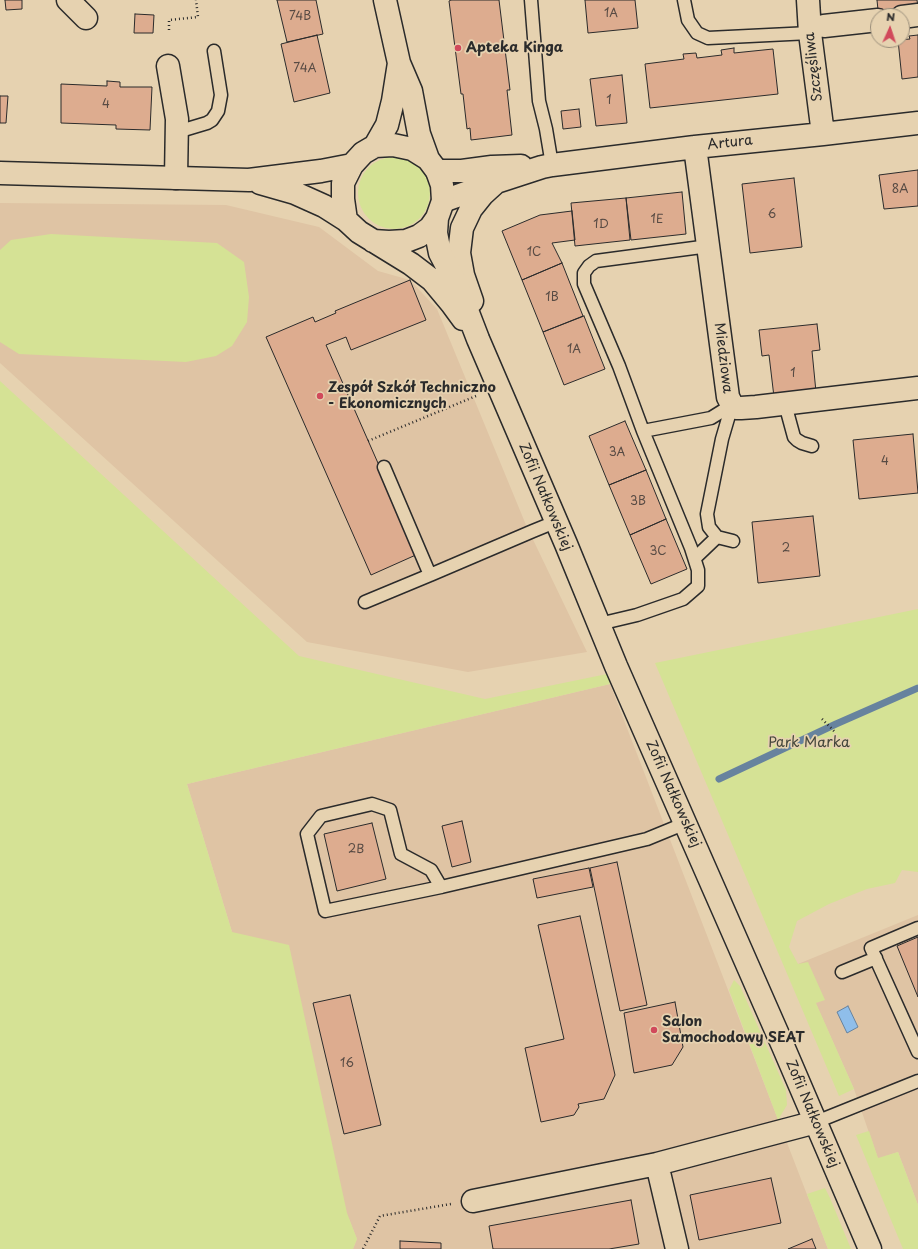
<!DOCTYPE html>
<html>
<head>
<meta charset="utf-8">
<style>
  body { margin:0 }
  #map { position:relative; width:918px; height:1249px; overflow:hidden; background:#e6d2b0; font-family:"Playpen Sans",sans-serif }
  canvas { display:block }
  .north { position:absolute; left:870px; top:8px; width:40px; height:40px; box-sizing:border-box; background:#e6d2b0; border:1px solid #9b8f7b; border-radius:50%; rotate:3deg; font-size:11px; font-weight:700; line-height:16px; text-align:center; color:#2b2b2b }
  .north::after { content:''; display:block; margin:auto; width:14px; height:18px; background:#d1495b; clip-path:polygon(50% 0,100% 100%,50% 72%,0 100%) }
</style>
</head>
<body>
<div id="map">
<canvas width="918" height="1249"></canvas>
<div class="north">N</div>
</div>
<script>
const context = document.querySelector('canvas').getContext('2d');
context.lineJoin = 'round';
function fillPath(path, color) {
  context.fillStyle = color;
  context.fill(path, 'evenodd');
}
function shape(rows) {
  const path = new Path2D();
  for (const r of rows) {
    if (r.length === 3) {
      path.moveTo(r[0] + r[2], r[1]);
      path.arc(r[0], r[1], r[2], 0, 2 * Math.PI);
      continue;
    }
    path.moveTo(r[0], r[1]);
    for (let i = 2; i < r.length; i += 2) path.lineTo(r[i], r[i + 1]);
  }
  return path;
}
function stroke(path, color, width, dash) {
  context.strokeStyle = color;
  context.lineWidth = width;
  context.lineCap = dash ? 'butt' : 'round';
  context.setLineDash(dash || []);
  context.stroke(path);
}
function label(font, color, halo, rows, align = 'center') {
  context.font = font + ' "Playpen Sans",sans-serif';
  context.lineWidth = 3.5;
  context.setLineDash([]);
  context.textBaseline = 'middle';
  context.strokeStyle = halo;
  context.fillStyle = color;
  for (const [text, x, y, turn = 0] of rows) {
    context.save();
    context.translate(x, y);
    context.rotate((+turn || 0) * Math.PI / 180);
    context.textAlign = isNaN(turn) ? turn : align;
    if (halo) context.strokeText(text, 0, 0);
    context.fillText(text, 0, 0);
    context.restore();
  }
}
fillPath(shape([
  [0,203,226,205,319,227,378,271,410,280,437,309,526,525,587,652,468,672,307,642,0,363],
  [610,684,828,1249,353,1249,357,1239,232,932,187,784],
  [918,915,918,1205,898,1152,878,1159,854,1089,798,964]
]), '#dfc4a4');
fillPath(shape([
  [394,193,36],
  [51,234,217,243,244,262,249,297,247,322,232,346,216,356,186,362,19,354,0,342,0,250,11,240],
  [0,381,299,656,485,699,607,674,610,684,187,784,232,932,289,945,347,1213,357,1239,353,1249,0,1249],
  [918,609,918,872,902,870,895,883,867,889,829,904,797,921,789,947,798,964,808,962,825,1000,816,1003,854,1089,839,1096,655,663],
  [734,980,740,986,786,1090,787,1105,778,1120,729,990],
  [869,1131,878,1158,898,1152,918,1205,918,1249,903,1249,856,1135],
  [825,1188,830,1198,851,1249,828,1249,807,1194]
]), '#d5e295');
const water = shape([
  [848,1006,858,1027,847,1033,837,1012,848,1006]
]);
fillPath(water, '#8fbeea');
stroke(water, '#67839e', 1);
stroke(shape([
  [719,779,836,724,918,688]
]), '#67839e', 7);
const building = shape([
  [5,0,22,0,22,9,6,10,5,0],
  [277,0,316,0,323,34,287,42,277,0],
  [451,0,499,0,510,90,507,90,512,135,471,140,470,128,467,129,463,94,461,94,449,1,451,0],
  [585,0,635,0,638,28,588,33,585,0],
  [877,0,917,0,918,7,878,10,877,0],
  [135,14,154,15,153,33,134,33,135,14],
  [317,35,330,93,294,102,281,44,317,35],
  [918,35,918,77,902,79,898,40,910,39,909,36,918,35],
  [734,48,734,53,773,49,778,94,650,108,645,64,684,59,683,54,696,53,697,58,722,55,721,50,734,48],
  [622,75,627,123,596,126,590,79,622,75],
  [107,81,120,82,120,87,152,87,150,130,116,129,116,125,61,123,61,84,107,86,107,81],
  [0,96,8,96,6,123,0,123,0,96],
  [579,109,581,127,563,129,561,111,579,109],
  [918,170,918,206,884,209,879,175,918,170],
  [794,178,802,247,750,253,742,184,794,178],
  [682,192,686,234,631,240,626,198,682,192],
  [626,198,630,240,575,246,571,203,626,198],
  [572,211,575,240,552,243,562,263,522,280,502,231,540,215,572,211],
  [562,263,583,316,543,332,522,280,562,263],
  [410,280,426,320,351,350,346,337,326,345,418,554,371,575,266,337,313,317,315,322,336,313,335,311,410,280],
  [584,316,605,369,564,385,543,332,584,316],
  [817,324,820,350,812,351,816,392,774,397,769,355,762,356,759,330,817,324],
  [625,421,646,470,609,485,589,436,625,421],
  [913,434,918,493,859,499,853,440,913,434],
  [646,470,666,519,630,535,609,485,646,470],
  [813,516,820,576,758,583,752,522,813,516],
  [666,519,687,569,651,584,630,535,666,519],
  [462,821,471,862,452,867,442,826,462,821],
  [372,823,386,879,337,891,324,834,372,823],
  [617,862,647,1005,620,1011,590,868,617,862],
  [589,868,593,887,537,898,533,879,589,868],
  [580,916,615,1075,604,1099,578,1104,579,1107,574,1115,541,1122,525,1048,564,1039,538,925,580,916],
  [918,937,918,997,897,946,918,937],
  [350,995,381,1125,344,1134,313,1003,350,995],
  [675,1002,683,1047,672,1065,634,1073,624,1013,675,1002],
  [771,1178,781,1223,699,1240,690,1195,771,1178],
  [631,1200,639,1244,609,1249,493,1249,489,1226,631,1200],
  [812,1239,816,1249,788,1249,812,1239],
  [400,1241,441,1243,441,1249,400,1249,400,1241]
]);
fillPath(building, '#ddac8f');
stroke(building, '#2b2b2b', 1);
const lane = shape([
  [531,0,539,101,546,129,552,165],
  [684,0,688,20,697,33,708,38,810,33],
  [177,132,207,123,212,120,218,111,221,95,214,51],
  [785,404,794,437,797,440,802,443,812,446],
  [732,405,722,439,707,514,709,527,717,537,733,541],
  [643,431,619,366,584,284,584,273,589,266,596,261,709,246],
  [384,467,430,575,533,531,555,522],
  [695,558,717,537],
  [365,602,430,575],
  [599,624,637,615,683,599,698,586,698,570,691,548,643,431,711,418,732,405],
  [441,887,431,870,401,854,390,810,372,804,321,816,307,834,325,911,441,887,647,839,686,823],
  [918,928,871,948,918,1052],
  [842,972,876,958],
  [816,1122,918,1081]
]);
const street = shape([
  [68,0,86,18],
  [808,0,810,33,823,134],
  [902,17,918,15],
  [824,26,878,20],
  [168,66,177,119,176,178],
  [695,147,728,397,732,405,736,408,741,408,756,407,918,388],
  [437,171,462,171,492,167,521,166],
  [443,201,496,182,542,167,552,165,695,147,823,134,918,123],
  [472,301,463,275,459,253,462,228,471,209,483,194,494,184],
  [657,1164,677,1249],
  [473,1201,657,1164,816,1122]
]);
const secondary = shape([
  [385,0,399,63,411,91,419,134,428,159],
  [375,146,387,125,393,101,399,63],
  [0,173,249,180,321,171,352,165],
  [260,183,295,193,324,206,346,220,359,232,411,264,432,280,452,304,463,319],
  [437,218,436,233,440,253,458,287,478,339,566,544,616,666,783,1046,870,1249],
  [346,220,343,199,343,183,352,165,363,153,375,146,393,145,412,149,428,159,437,171,442,185,443,201,437,218,430,228,419,236,406,241,389,242,373,241]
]);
stroke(lane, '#2b2b2b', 15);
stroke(street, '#2b2b2b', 25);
stroke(secondary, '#2b2b2b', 25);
stroke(shape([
  [169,30,169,20,198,17,196,0],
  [368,441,476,396],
  [822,719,835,732],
  [363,1249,380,1216,451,1204]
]), '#2b2b2b', 2.5, [1, 3]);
stroke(lane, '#e6d2b0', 12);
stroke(street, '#e6d2b0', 22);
stroke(secondary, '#e6d2b0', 22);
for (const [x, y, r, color] of [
  [458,48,4,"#d1495b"],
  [320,396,4,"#d1495b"],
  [654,1030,4,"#d1495b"]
]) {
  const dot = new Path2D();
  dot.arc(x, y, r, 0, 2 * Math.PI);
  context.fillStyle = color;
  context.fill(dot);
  stroke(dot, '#e6d2b0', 1.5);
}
label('12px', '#584b44', null, [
  ["1A",611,14],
  ["74B",300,17],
  ["74A",305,69],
  ["1",609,101],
  ["4",106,105],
  ["8A",900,190],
  ["6",772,215],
  ["1E",657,220],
  ["1D",601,225],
  ["1C",534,253],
  ["1B",552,298],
  ["1A",574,350],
  ["1",793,374],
  ["3A",617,453],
  ["4",885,462],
  ["3B",638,502],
  ["2",786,549],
  ["3C",658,552],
  ["2B",356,850],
  ["16",347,1064]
]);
label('bold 14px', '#2b2b2b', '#e6d2b0', [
  ["Apteka Kinga",466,48],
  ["Zespół Szkół Techniczno",328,388],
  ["- Ekonomicznych",328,404],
  ["Salon",662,1022],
  ["Samochodowy SEAT",662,1038]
], 'left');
label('14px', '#2b2b2b', '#e6d2b0', [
  ["Szczęśliwa",814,67,-97],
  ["Artura",730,143,-6],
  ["Miedziowa",723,358,83],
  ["Zofii Nałkowskiej",545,497,67],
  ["Zofii Nałkowskiej",673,794,66],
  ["Zofii Nałkowskiej",812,1114,67]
]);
label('14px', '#44463b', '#e6d2b0', [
  ["Park Marka",809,743]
]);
</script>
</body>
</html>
